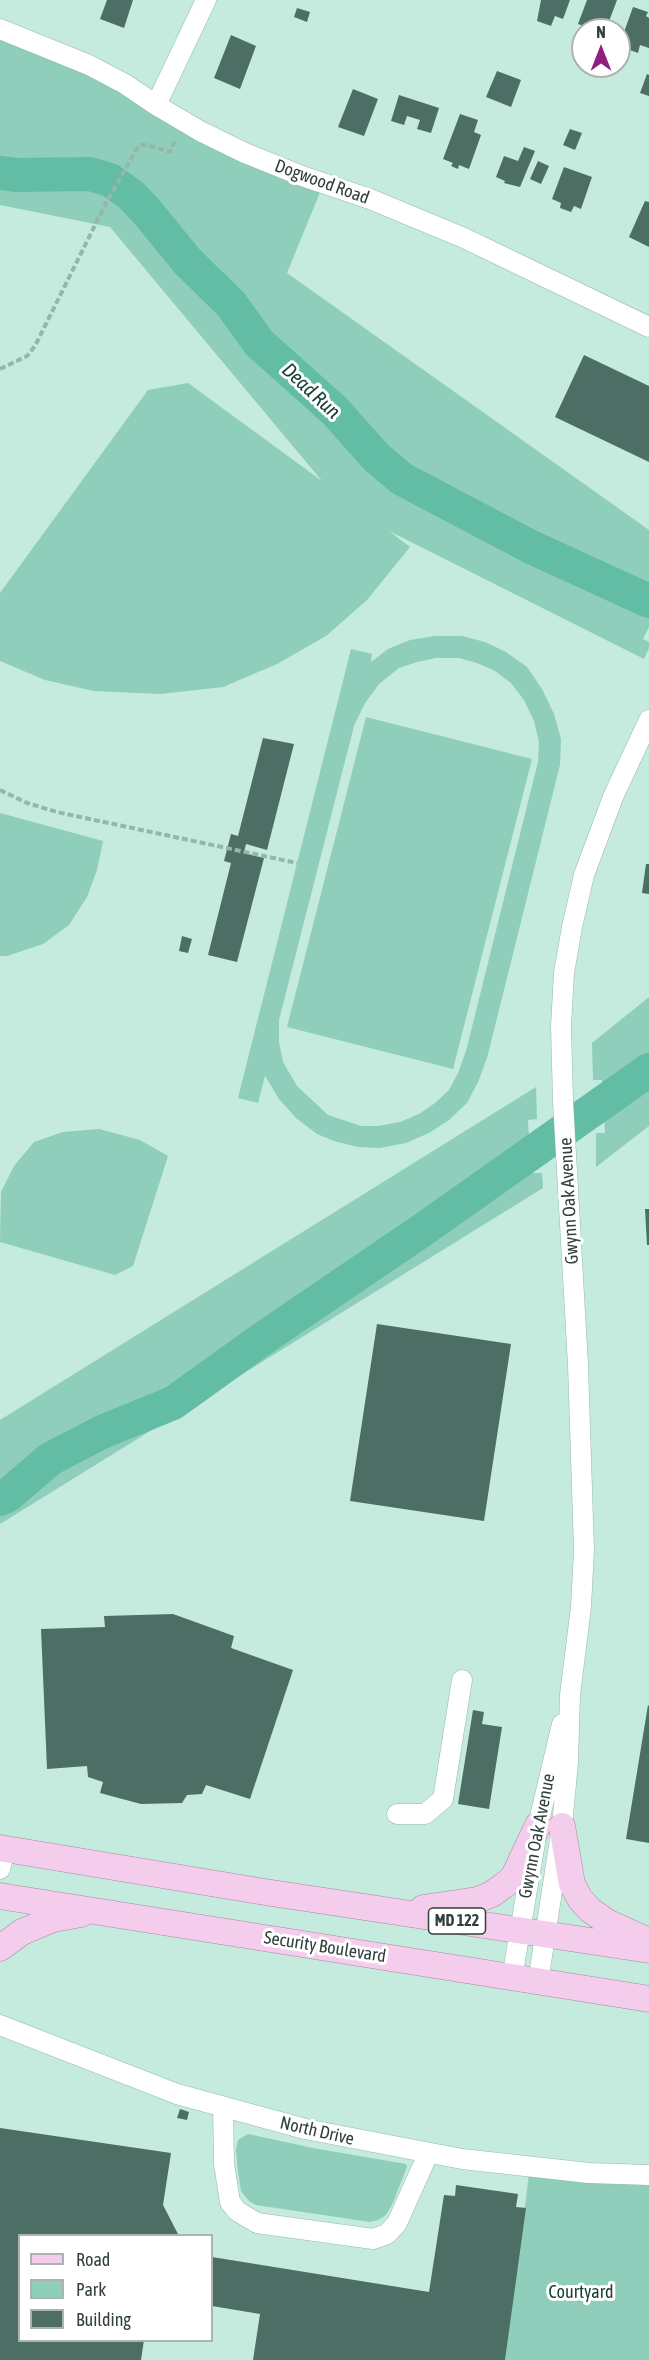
<!DOCTYPE html>
<html>
<head>
<meta charset="utf-8">
<style>
  body { margin:0 }
  #map { position:relative; width:649px; height:2360px; overflow:hidden; background:#c5eade; font-family:"Asap Condensed",sans-serif }
  canvas { display:block }
  .legend { position:absolute; left:18px; top:2234px; width:195px; height:108px; box-sizing:border-box; background:#fff; border:2px solid #adb3b1; margin:0; padding:8px 10px; list-style:none; font-size:18px; color:#31403b }
  .legend li { display:flex; align-items:center; gap:12px; height:30px }
  .legend b { width:30px; border:2px solid #adb3b1 }
  .north { position:absolute; left:571px; top:18px; width:60px; height:60px; box-sizing:border-box; background:#fff; border:2px solid #adb3b1; border-radius:50%; rotate:0deg; font-size:16px; font-weight:700; line-height:24px; text-align:center; color:#31403b }
  .north::after { content:''; display:block; margin:auto; width:21px; height:27px; background:#901f80; clip-path:polygon(50% 0,100% 100%,50% 72%,0 100%) }
</style>
</head>
<body>
<div id="map">
<canvas width="649" height="2360"></canvas>
<ul class="legend">
<li><b style="height:8px;background:#f3cdeb"></b>Road</li>
<li><b style="height:16px;background:#8eceba"></b>Park</li>
<li><b style="height:16px;background:#4d6e64"></b>Building</li>
</ul>
<div class="north">N</div>
</div>
<script>
const context = document.querySelector('canvas').getContext('2d');
context.lineJoin = 'round';
function fillPath(path, color) {
  context.fillStyle = color;
  context.fill(path, 'evenodd');
}
function shape(rows) {
  const path = new Path2D();
  for (const r of rows) {
    path.moveTo(r[0], r[1]);
    for (let i = 2; i < r.length; i += 2) path.lineTo(r[i], r[i + 1]);
  }
  return path;
}
function stroke(path, color, width, dash) {
  context.strokeStyle = color;
  context.lineWidth = width;
  context.lineCap = dash ? 'butt' : 'round';
  context.setLineDash(dash || []);
  context.stroke(path);
}
function label(font, color, halo, rows, align = 'center') {
  context.font = font + ' "Asap Condensed",sans-serif';
  context.lineWidth = 6;
  context.setLineDash([]);
  context.textBaseline = 'middle';
  context.strokeStyle = halo;
  context.fillStyle = color;
  for (const [text, x, y, turn = 0] of rows) {
    context.save();
    context.translate(x, y);
    context.rotate((+turn || 0) * Math.PI / 180);
    context.textAlign = isNaN(turn) ? turn : align;
    if (halo) context.strokeText(text, 0, 0);
    context.fillText(text, 0, 0);
    context.restore();
  }
}
fillPath(shape([
  [0,37,99,74,323,185,287,273,649,530,649,627,643,639,649,642,649,648,644,659,389,531,410,547,367,600,326,636,277,664,223,687,160,694,94,691,45,680,0,661,0,593,148,390,188,383,322,481,110,227,0,205],
  [435,636,462,636,485,642,506,652,527,667,542,689,554,714,561,739,560,765,487,1058,478,1082,467,1103,449,1120,429,1133,406,1143,380,1148,358,1147,334,1141,317,1134,296,1118,279,1099,265,1076,258,1103,238,1098,351,649,372,654,371,662,388,649,410,640],
  [436,658,459,658,477,663,495,671,511,683,524,700,534,721,539,742,538,762,466,1051,458,1073,449,1090,435,1103,419,1114,400,1122,378,1126,361,1126,328,1115,297,1086,283,1062,279,1042,279,1020,354,726,365,703,379,684,399,668,417,662],
  [366,717,532,759,453,1069,287,1027],
  [0,813,103,841,97,870,87,897,69,925,43,944,7,956,0,956],
  [649,997,649,1126,596,1167,596,1133,605,1133,602,1080,593,1080,592,1043],
  [536,1087,537,1119,528,1120,531,1173,542,1173,543,1188,0,1524,0,1420],
  [99,1129,140,1140,168,1156,133,1266,115,1275,0,1242,1,1192,14,1166,34,1142,63,1132],
  [248,2134,313,2148,406,2164,407,2167,392,2205,386,2215,378,2220,370,2222,256,2205,249,2201,241,2191,238,2172,236,2150,238,2140],
  [530,2167,649,2175,649,2360,505,2360]
]), '#8eceba');
stroke(shape([
  [0,173,17,175,90,174,110,180,131,195,147,212,188,262,231,304,259,343,335,411,376,457,402,479,531,547,649,601],
  [0,1499,8,1495,50,1459,102,1432,173,1403,265,1337,421,1231,649,1070]
]), '#63bda4', 34);
fillPath(shape([
  [107,0,133,0,124,28,100,19],
  [541,0,570,0,563,19,555,16,551,26,537,21],
  [587,0,617,0,608,24,610,25,609,30,585,30,586,27,578,24],
  [633,7,648,12,646,16,649,18,649,48,640,45,638,53,619,46],
  [297,8,310,12,307,22,294,17],
  [231,35,256,46,240,89,214,78],
  [497,71,521,80,511,107,486,97],
  [647,74,649,75,649,96,640,93],
  [353,89,378,99,364,136,338,127],
  [399,95,439,108,431,133,417,129,420,120,407,116,404,125,391,121],
  [460,114,478,120,474,132,481,135,469,169,459,165,458,169,451,166,453,163,443,159],
  [570,129,582,133,575,150,563,145],
  [524,147,535,151,520,187,504,183,505,181,496,177,504,156,518,161],
  [538,161,549,166,541,184,530,179],
  [564,167,592,177,581,209,574,206,571,212,560,208,561,203,552,199],
  [645,201,649,202,649,247,629,237],
  [584,355,649,386,649,462,555,417],
  [263,738,294,744,267,850,246,844,244,853,264,858,237,962,208,955,231,863,224,861,231,834,238,836],
  [646,864,649,864,649,894,642,893],
  [182,936,192,939,188,953,179,951],
  [645,1209,649,1209,649,1245,647,1245],
  [377,1324,511,1344,484,1521,350,1501],
  [173,1614,234,1636,231,1648,293,1670,250,1799,206,1785,202,1794,187,1795,182,1803,141,1804,100,1793,103,1782,88,1777,87,1766,47,1769,41,1629,105,1627,104,1616],
  [648,1705,649,1706,649,1843,626,1839],
  [473,1710,484,1712,482,1724,502,1727,489,1809,458,1804],
  [180,2109,189,2112,187,2120,177,2118],
  [0,2128,171,2153,163,2205,179,2236,20,2236,20,2340,144,2340,141,2360,0,2360],
  [456,2185,518,2194,516,2207,526,2208,505,2360,253,2360,260,2314,212,2306,212,2257,429,2292,444,2195,455,2196]
]), '#4d6e64');
const minor = shape([
  [0,29,89,65,125,84,156,105,200,131,245,153,302,176,370,199,464,238,649,327],
  [156,105,206,0],
  [397,1814,425,1814,443,1799,462,1680],
  [0,1869,5,1849],
  [512,1978,538,1825,562,1724],
  [538,1982,562,1826,568,1762,570,1695,581,1607,584,1550,578,1365,563,1101,561,1026,564,973,572,927,584,875,613,797,649,720],
  [0,2025,177,2094,305,2129,462,2159,589,2173,649,2175],
  [223,2108,224,2164,230,2202,237,2211,257,2223,373,2239,387,2234,397,2223,428,2154]
]);
const major = shape([
  [562,1826,572,1884,580,1899,590,1910,607,1922,649,1941],
  [0,1848,265,1892,649,1950],
  [0,1896,649,1999],
  [423,1908,477,1900,492,1894,503,1886,513,1878,538,1825],
  [0,1948,22,1932,53,1919,81,1914]
]);
stroke(minor, '#95b9ad', 21);
stroke(major, '#aa86a4', 27);
stroke(shape([
  [0,369,27,356,35,346,106,203,136,150,141,145,148,145,170,152,176,138],
  [0,790,27,803,57,812,297,863]
]), '#96b5ab', 4, [6, 3]);
stroke(minor, '#fff', 20);
stroke(major, '#f3cdeb', 26);
for (const [x, y, w] of [
  [457,1921,57]
]) {
  const box = new Path2D();
  box.roundRect(x - w / 2, y - 13, w, 26, 4.5);
  context.fillStyle = '#fff';
  context.fill(box);
  stroke(box, '#31403b', 1.5);
}
label('bold 16px', '#31403b', null, [
  ["MD 122",457,1921]
]);
label('18px', '#31403b', '#fff', [
  ["Dogwood Road",322,182,20],
  ["Gwynn Oak Avenue",569,1201,-93],
  ["Gwynn Oak Avenue",537,1836,-79],
  ["Security Boulevard",325,1947,9],
  ["North Drive",317,2131,13]
]);
label('18px', '#174035', '#fff', [
  ["Courtyard",581,2292]
]);
label('italic 20px', '#174136', '#fff', [
  ["Dead Run",311,391,43]
]);
</script>
</body>
</html>
